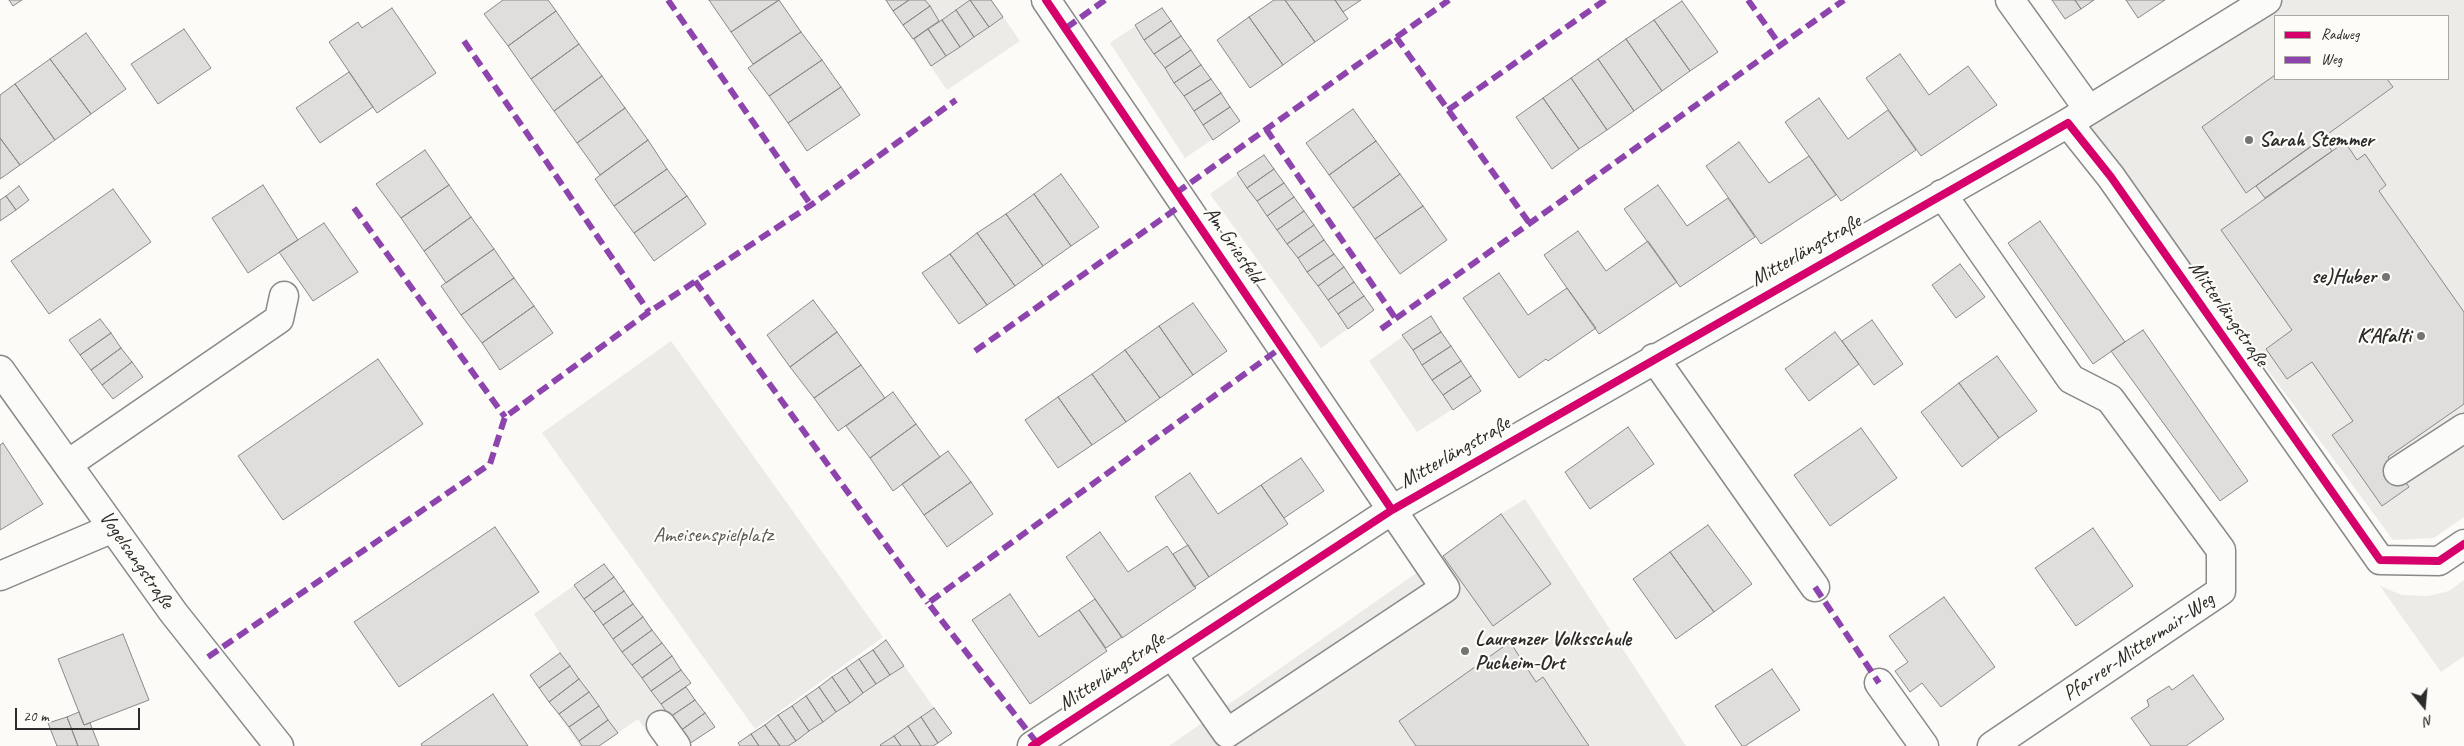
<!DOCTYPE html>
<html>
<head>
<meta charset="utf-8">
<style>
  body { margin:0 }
  #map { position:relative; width:2464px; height:746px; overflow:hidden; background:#fcfbf8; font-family:Caveat,sans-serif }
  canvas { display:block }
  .legend { position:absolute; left:2274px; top:15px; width:175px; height:65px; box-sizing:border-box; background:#fdfcf7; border:1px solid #a9a8a5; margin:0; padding:6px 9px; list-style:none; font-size:15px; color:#2b2b2b }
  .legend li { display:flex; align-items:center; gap:10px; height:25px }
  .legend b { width:25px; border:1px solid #a9a8a5 }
  .north { position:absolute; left:2399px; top:681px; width:50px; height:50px; -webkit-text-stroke:4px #fdfcf7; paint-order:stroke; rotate:163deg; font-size:14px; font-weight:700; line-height:20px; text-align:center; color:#2b2b2b }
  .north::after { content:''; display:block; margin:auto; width:18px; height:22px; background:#2b2b2b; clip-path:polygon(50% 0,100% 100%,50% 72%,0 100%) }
  .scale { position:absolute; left:15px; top:708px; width:125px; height:22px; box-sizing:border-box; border:2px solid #2b2b2b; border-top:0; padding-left:6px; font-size:15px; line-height:18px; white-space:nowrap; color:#2b2b2b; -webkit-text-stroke:4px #fdfcf7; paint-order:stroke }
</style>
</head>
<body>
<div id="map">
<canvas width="2464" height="746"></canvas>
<ul class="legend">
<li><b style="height:6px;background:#d6006c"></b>Radweg</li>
<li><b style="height:6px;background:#8e44ad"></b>Weg</li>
</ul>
<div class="north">N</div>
<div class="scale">20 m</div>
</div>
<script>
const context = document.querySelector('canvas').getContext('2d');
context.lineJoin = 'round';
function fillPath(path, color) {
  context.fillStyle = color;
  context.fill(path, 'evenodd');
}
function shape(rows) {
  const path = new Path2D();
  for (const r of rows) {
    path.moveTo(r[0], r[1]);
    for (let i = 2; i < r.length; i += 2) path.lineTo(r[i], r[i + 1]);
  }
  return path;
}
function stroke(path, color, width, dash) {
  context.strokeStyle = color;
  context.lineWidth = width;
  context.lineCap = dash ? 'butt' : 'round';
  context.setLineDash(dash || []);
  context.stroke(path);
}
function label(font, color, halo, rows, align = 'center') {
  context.font = font + ' Caveat,sans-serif';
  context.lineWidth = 4.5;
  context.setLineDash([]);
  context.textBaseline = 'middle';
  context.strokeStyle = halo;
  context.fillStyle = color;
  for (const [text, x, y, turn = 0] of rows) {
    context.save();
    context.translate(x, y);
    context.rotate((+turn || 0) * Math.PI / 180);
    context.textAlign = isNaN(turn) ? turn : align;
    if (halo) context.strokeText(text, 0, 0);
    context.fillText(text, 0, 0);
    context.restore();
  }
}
fillPath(shape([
  [885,0,992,0,1020,41,947,90],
  [2283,0,2464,0,2464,517,2434,538,2393,540,2085,122],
  [2275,16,2448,16,2448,79,2275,79],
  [1162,8,1240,121,1185,158,1110,43],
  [1264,155,1374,310,1321,348,1210,194],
  [1431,316,1481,391,1417,432,1369,361],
  [1525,499,1686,746,1169,746,1501,514],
  [604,564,691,683,686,687,715,727,686,746,657,746,638,719,599,746,580,746,530,675,560,653,534,614],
  [886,640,952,733,933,746,740,746,738,743]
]), '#ecebe7');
fillPath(shape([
  [671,341,883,637,755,729,542,433],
  [2464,580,2464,656,2441,672,2380,586,2402,595,2428,596,2449,591]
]), '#ecebe8');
const building = shape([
  [9,0,22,0,13,6,9,0],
  [503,0,548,0,556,11,508,46,484,14,503,0],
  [709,0,779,0,731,32,709,0],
  [779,0,801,32,753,64,731,32,779,0],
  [886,0,909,0,893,11,886,0],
  [909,0,925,0,930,6,903,25,893,11,909,0],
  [970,0,989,27,974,37,956,10,970,0],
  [970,0,991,0,1003,17,989,27,970,0],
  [1274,0,1285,0,1315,42,1283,65,1249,17,1274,0],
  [1285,0,1335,0,1348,19,1315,42,1285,0],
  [1335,0,1361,0,1343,12,1335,0],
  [2052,0,2075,0,2081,9,2065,19,2052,0],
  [2075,0,2094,0,2081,9,2075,0],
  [2126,0,2165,0,2138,18,2126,0],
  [1682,1,1718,52,1690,71,1654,20,1682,1],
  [930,6,939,21,913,39,903,25,930,6],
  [392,8,436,73,377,113,329,42,358,22,362,28,392,8],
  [1162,8,1171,21,1144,40,1135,25,1162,8],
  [956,10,974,37,960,47,942,20,956,10],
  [556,11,579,44,531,79,508,46,556,11],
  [1249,17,1283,65,1250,88,1217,40,1249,17],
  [942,20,960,47,946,56,928,29,942,20],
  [1654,20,1690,71,1662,91,1626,39,1654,20],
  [1171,21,1181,36,1154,54,1144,40,1171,21],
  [184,29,211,68,158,104,131,64,184,29],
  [928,29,946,56,931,66,914,39,928,29],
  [801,32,822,60,769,96,748,68,801,32],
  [86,33,126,89,91,114,50,59,86,33],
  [1181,36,1191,50,1165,68,1154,54,1181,36],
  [1626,39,1662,91,1634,111,1598,59,1626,39],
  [579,44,602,76,554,111,531,79,579,44],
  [1191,50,1201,65,1174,83,1165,68,1191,50],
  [1900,54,1929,95,1968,66,1997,105,1921,156,1866,78,1900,54],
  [50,59,91,114,55,140,15,84,50,59],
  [1598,59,1634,111,1607,130,1571,78,1598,59],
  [822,60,841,87,788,123,769,96,822,60],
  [1201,65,1211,79,1184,96,1174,83,1201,65],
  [349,72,373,107,320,143,296,108,349,72],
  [2275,75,2275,79,2387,79,2393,87,2246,193,2202,127,2275,75],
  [602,76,625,108,577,143,554,111,602,76],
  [1571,78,1607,130,1579,149,1543,98,1571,78],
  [1211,79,1221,93,1194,111,1184,96,1211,79],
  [15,84,55,140,20,165,0,138,0,95,15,84],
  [841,87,860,115,807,151,788,123,841,87],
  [1221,93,1230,107,1203,125,1194,111,1221,93],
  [1543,98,1579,149,1552,169,1516,117,1543,98],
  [1819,98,1848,139,1888,110,1916,150,1841,201,1785,122,1819,98],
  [1230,107,1240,121,1213,140,1203,125,1230,107],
  [625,108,648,140,600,175,577,143,625,108],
  [1353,109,1376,141,1329,175,1306,143,1353,109],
  [0,138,20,165,0,179,0,138],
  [2323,138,2332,151,2265,198,2256,186,2323,138],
  [648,140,667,169,614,206,595,179,648,140],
  [1376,141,1400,174,1353,208,1329,175,1376,141],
  [1739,142,1769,183,1809,156,1836,195,1761,244,1706,166,1739,142],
  [2345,142,2357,160,2365,154,2386,185,2379,191,2464,312,2464,404,2388,457,2409,487,2382,506,2332,435,2353,421,2312,362,2287,379,2266,349,2292,330,2221,230,2345,142],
  [425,150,449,185,401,218,376,184,425,150],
  [1264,155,1274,169,1247,188,1237,173,1264,155],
  [667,169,687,196,634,233,614,206,667,169],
  [1274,169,1284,183,1257,201,1247,188,1274,169],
  [1061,174,1099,227,1071,246,1034,194,1061,174],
  [1400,174,1423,206,1375,239,1353,208,1400,174],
  [1284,183,1294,197,1267,216,1257,201,1284,183],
  [263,185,298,240,248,273,212,218,263,185],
  [449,185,471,217,424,251,401,218,449,185],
  [1658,185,1687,226,1728,198,1755,237,1680,287,1624,209,1658,185],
  [19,186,29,200,16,210,6,196,19,186],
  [113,189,151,242,49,314,11,261,113,189],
  [1034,194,1071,246,1043,266,1006,214,1034,194],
  [6,196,16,210,0,221,0,200,6,196],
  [687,196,706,224,654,261,634,233,687,196],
  [1294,197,1304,211,1277,230,1267,216,1294,197],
  [1423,206,1447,240,1400,274,1375,239,1423,206],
  [1304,211,1314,225,1287,244,1277,230,1304,211],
  [1006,214,1043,266,1015,286,977,233,1006,214],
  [471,217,494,249,446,283,424,251,471,217],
  [2040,221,2125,342,2093,364,2008,243,2040,221],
  [324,223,358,272,313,301,279,252,324,223],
  [1314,225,1324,240,1298,258,1287,244,1314,225],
  [1578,231,1606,271,1648,241,1677,282,1599,334,1544,255,1578,231],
  [977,233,1015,286,987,305,950,254,977,233],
  [1324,240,1334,254,1307,272,1298,258,1324,240],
  [494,249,514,278,461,315,441,286,494,249],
  [950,254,987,305,959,324,922,273,950,254],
  [1334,254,1344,267,1318,286,1307,272,1334,254],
  [1960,264,1985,297,1956,318,1932,285,1960,264],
  [1344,267,1354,282,1328,300,1318,286,1344,267],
  [1499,273,1528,315,1567,288,1596,328,1548,361,1546,359,1519,378,1463,298,1499,273],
  [514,278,534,306,482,343,461,315,514,278],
  [1354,282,1364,296,1338,314,1328,300,1354,282],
  [1364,296,1374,310,1348,329,1338,314,1364,296],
  [813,300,837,332,790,367,767,335,813,300],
  [1193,303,1227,351,1193,375,1159,326,1193,303],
  [534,306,553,333,500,370,482,343,534,306],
  [1431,316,1441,332,1413,350,1402,335,1431,316],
  [100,319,111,333,80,355,69,340,100,319],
  [1872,320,1903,364,1874,385,1842,341,1872,320],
  [1159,326,1193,375,1160,398,1125,350,1159,326],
  [2143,330,2248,481,2220,501,2111,351,2143,330],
  [837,332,861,365,814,398,790,367,837,332],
  [1441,332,1451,346,1422,365,1413,350,1441,332],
  [1835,332,1859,364,1809,401,1785,369,1835,332],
  [111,333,121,348,91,370,80,355,111,333],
  [1451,346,1461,361,1432,380,1422,365,1451,346],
  [121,348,132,362,102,385,91,370,121,348],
  [1125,350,1160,398,1126,422,1092,374,1125,350],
  [1997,356,2037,411,1999,438,1959,383,1997,356],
  [378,359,423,424,283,520,238,456,378,359],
  [1461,361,1471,376,1443,395,1432,380,1461,361],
  [132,362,143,377,113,399,102,385,132,362],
  [861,365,885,398,838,431,814,398,861,365],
  [1092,374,1126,422,1092,445,1058,397,1092,374],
  [1471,376,1481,391,1453,410,1443,395,1471,376],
  [1959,383,1999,438,1962,467,1921,412,1959,383],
  [893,392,916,424,870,458,846,426,893,392],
  [1058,397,1092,445,1058,468,1025,420,1058,397],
  [916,424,940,457,893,491,870,458,916,424],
  [1628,427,1654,464,1590,509,1565,472,1628,427],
  [1861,428,1897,478,1830,526,1794,475,1861,428],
  [3,443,43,504,0,530,0,445,3,443],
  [948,451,971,482,924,515,902,484,948,451],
  [1301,458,1324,491,1284,518,1261,485,1301,458],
  [1190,473,1218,514,1261,485,1288,524,1209,577,1155,497,1190,473],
  [971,482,993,514,947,547,924,515,971,482],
  [1501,514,1551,584,1493,626,1443,556,1501,514],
  [1708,525,1752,584,1714,612,1670,552,1708,525],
  [495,527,539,592,399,687,354,622,495,527],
  [2093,528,2133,586,2076,626,2035,568,2093,528],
  [1100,532,1128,572,1167,546,1196,588,1122,638,1066,557,1100,532],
  [1188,545,1209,577,1194,587,1173,554,1188,545],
  [1670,552,1714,612,1676,639,1633,579,1670,552],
  [604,564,614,577,584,599,574,585,604,564],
  [614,577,624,591,594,612,584,599,614,577],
  [624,591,633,604,603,625,594,612,624,591],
  [1010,594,1039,637,1079,610,1107,651,1030,704,972,620,1010,594],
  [1944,597,1995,667,1941,707,1922,683,1910,692,1895,671,1908,662,1889,636,1944,597],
  [1095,599,1122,637,1106,648,1079,610,1095,599],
  [633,604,643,617,613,639,603,625,633,604],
  [643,617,652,630,622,652,613,639,643,617],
  [652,630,662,643,632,665,622,652,652,630],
  [123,634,149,700,84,725,58,659,123,634],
  [886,640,904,666,890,675,873,650,886,640],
  [1510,642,1536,682,1543,677,1589,746,1416,746,1399,721,1510,642],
  [662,643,672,656,642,678,632,665,662,643],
  [873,650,890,675,876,684,859,659,873,650],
  [560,653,570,666,539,688,530,675,560,653],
  [672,656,681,670,651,691,642,678,672,656],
  [859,659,876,684,863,693,846,668,859,659],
  [570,666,579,679,549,702,539,688,570,666],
  [846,668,863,693,850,703,832,677,846,668],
  [1772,669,1800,710,1745,746,1742,746,1715,706,1772,669],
  [681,670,691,683,661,704,651,691,681,670],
  [2193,675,2224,719,2186,746,2151,746,2131,718,2149,706,2147,700,2169,686,2172,690,2193,675],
  [832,677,850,703,836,712,819,687,832,677],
  [579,679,589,692,559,714,549,702,579,679],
  [686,687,695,700,670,717,661,704,686,687],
  [819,687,836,712,823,722,806,696,819,687],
  [589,692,599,706,569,727,559,714,589,692],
  [493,694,528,746,422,746,421,744,493,694],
  [806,696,823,722,809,731,792,706,806,696],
  [695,700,705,713,680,731,670,717,695,700],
  [599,706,608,720,579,741,569,727,599,706],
  [792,706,809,731,796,741,778,715,792,706],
  [934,708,952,733,938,743,921,717,934,708],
  [79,712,84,725,90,723,99,746,78,746,67,717,79,712],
  [705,713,715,727,689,744,680,731,705,713],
  [778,715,796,741,788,746,780,746,765,725,778,715],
  [67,717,78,746,57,746,48,723,67,717],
  [921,717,938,743,933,746,921,746,908,726,921,717],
  [608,720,618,733,599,746,582,746,579,741,608,720],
  [765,725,780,746,759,746,751,734,765,725],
  [908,726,921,746,901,746,894,736,908,726],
  [751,734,759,746,740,746,738,743,751,734],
  [894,736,901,746,881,746,880,745,894,736]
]);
fillPath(building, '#dfdedc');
stroke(building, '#898987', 1);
const minor = shape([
  [1046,0,1445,588,1227,733,1171,653],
  [2010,0,2089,110],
  [2068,123,2267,0],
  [1942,194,2071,379,2110,399,2221,550,2221,591,1992,746],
  [1654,358,1815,587],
  [0,370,173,612,279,746],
  [68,464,279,319,284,296],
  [2398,471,2464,428],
  [0,576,113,528],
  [1879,683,1924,746],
  [661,725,676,746],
  [1032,746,1392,510,2068,123,2111,177,2380,560,2439,561,2464,544]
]);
stroke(minor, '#898987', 31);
stroke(minor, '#fbfbf9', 28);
stroke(shape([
  [668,0,811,205],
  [1748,0,1780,45],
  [1066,28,1105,0],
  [1396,37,1530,224],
  [464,41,649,312],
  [1448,110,1605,0],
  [1266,129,1396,319],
  [1176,193,1449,0],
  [354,208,505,417],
  [695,281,928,603],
  [1381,329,1844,0],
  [975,351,1183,204],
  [1815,587,1879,683],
  [208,657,490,464,505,417,649,312,811,205,956,100],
  [1037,743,928,603,1282,347]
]), '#8e44ad', 6, [12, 6]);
stroke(shape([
  [1046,0,1392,510],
  [1032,746,1392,510,2068,123,2111,177,2380,560,2439,561,2464,544]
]), '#d6006c', 8);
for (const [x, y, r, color] of [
  [2249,140,5,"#747473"],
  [2386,277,5,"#747473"],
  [2421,336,5,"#747473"],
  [1465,651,5,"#747473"]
]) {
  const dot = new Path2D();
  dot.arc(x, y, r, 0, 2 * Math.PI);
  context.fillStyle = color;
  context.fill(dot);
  stroke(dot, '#fdfcf7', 2);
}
label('bold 21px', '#2b2b2b', '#fdfcf7', [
  ["Sarah Stemmer",2259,140],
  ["se)Huber",2376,277,"right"],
  ["K'Afalti",2411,336,"right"],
  ["Laurenzer Volksschule",1475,639],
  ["Pucheim-Ort",1475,663]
], 'left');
label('21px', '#2b2b2b', '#fdfcf7', [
  ["Am Griesfeld",1233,245,55],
  ["Mitterlängstraße",1806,251,-30],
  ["Mitterlängstraße",2228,314,55],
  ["Mitterlängstraße",1455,453,-30],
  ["Vogelsangstraße",136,560,55],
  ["Pfarrer-Mittermair-Weg",2139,647,-34],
  ["Mitterlängstraße",1112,672,-34]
]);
label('21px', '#585857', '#fdfcf7', [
  ["Ameisenspielplatz",713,535]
]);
</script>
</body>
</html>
